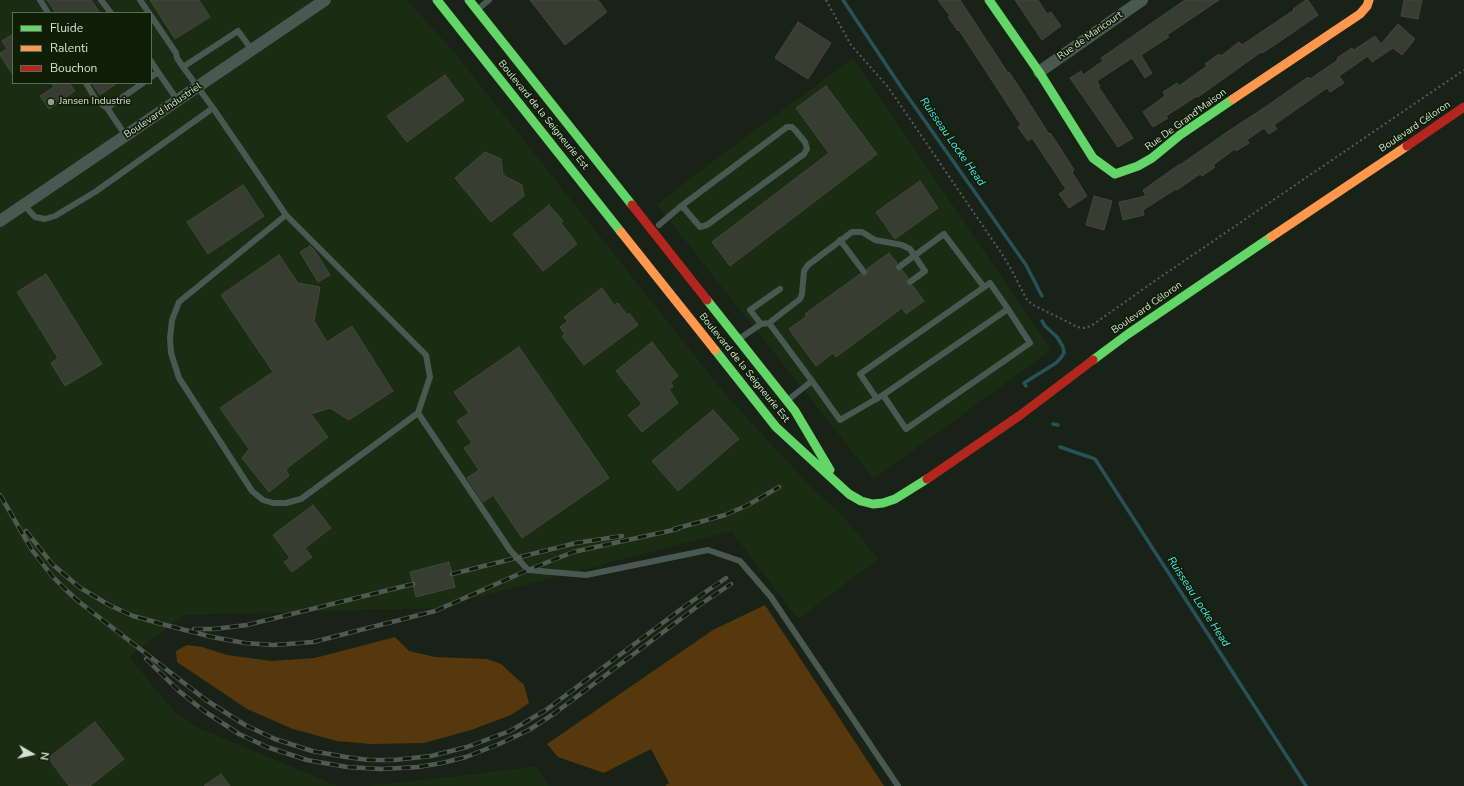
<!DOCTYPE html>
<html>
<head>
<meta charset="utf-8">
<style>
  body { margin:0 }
  #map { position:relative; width:1464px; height:786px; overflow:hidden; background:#192216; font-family:"Nunito Sans",sans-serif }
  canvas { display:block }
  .legend { position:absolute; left:12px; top:12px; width:140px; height:72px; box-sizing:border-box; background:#0e1e07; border:1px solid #5e6c58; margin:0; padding:5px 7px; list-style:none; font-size:12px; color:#d6e1d2 }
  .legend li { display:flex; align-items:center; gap:8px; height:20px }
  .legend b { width:20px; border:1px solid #5e6c58 }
  .north { position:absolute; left:12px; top:734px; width:40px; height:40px; -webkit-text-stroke:3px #0e1e07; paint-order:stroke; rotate:99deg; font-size:11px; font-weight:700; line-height:16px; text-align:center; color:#d6e1d2 }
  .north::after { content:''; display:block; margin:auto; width:14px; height:18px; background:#d6e1d2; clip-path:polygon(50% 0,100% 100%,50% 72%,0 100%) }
</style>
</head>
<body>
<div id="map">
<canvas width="1464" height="786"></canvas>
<ul class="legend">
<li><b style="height:5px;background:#63d668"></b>Fluide</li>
<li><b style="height:5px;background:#ff974d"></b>Ralenti</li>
<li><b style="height:5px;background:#b3261e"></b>Bouchon</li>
</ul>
<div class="north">N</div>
</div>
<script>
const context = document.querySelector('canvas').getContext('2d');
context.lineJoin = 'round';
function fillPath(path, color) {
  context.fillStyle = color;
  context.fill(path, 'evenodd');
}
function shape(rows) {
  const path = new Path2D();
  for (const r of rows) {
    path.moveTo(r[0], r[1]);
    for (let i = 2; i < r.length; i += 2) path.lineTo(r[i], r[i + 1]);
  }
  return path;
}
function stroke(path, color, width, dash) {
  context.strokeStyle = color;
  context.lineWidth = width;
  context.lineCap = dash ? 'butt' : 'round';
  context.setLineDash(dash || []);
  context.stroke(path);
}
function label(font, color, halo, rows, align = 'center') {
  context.font = font + ' "Nunito Sans",sans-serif';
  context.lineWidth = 3.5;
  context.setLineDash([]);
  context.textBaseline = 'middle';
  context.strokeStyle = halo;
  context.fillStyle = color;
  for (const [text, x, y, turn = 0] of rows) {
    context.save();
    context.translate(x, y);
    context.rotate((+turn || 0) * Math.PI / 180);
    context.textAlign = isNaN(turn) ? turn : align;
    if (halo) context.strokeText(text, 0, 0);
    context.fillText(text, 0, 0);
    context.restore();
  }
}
fillPath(shape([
  [0,0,407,0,454,52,725,394,810,486,844,517,878,559,798,619,731,531,437,608,184,615,129,657,173,710,194,726,338,786,0,786],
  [13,13,151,13,151,83,13,83],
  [853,58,1051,350,874,479,657,205,693,176],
  [536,766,549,786,366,786,476,774]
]), '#1a2c11');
fillPath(shape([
  [765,605,884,786,665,786,669,783,651,749,604,773,558,757,547,744,713,630],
  [395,637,409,651,435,657,487,659,501,664,524,685,529,703,511,715,471,730,424,743,371,744,337,741,293,729,247,709,177,662,176,651,187,645,202,647,227,655,271,661,315,658]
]), '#57380c');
stroke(shape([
  [843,0,901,87,1026,265,1042,296],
  [1026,386,1024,383,1056,363,1060,359,1064,353,1063,347,1057,337,1045,326,1042,321],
  [1053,424,1058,425],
  [1060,447,1095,459,1306,786]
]), '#275256', 3.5);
const building = shape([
  [47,0,91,0,100,13,56,13,47,0],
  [150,0,199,0,210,17,175,39,150,0],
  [530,0,598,0,607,12,565,45,530,0],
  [938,0,960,0,1008,73,1009,72,1017,84,1049,134,1050,133,1061,149,1074,170,1072,172,1087,196,1069,208,1059,194,1066,189,1032,138,1028,141,1018,127,1021,125,959,30,958,31,948,17,950,16,938,0],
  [1015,0,1038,0,1047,14,1051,12,1061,26,1042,40,1015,0],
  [1185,0,1219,0,1167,35,1169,37,1141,55,1152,73,1145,78,1132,58,1097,81,1100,86,1098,86,1133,138,1118,147,1070,78,1081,71,1083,75,1103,61,1101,58,1185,0],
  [1306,0,1308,0,1318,15,1276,44,1262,53,1261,52,1198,97,1197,96,1166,116,1168,118,1153,127,1143,112,1165,96,1163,92,1177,83,1179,86,1207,66,1205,64,1219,54,1221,56,1239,42,1242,45,1294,10,1293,9,1306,0],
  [1404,0,1422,0,1418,19,1401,16,1404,0],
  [798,22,831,43,808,79,775,58,798,22],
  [1398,24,1415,39,1402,55,1393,48,1372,62,1368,56,1339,76,1344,83,1330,92,1327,88,1274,125,1277,129,1269,134,1264,128,1247,140,1249,143,1236,151,1235,149,1213,165,1215,167,1202,176,1200,174,1177,190,1176,189,1143,210,1144,215,1123,220,1119,202,1146,196,1143,190,1180,164,1180,165,1230,130,1267,106,1308,77,1310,79,1338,60,1337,58,1352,48,1354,50,1375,36,1381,44,1398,24],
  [13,34,13,75,0,55,0,53,7,49,2,41,13,34],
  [445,75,464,100,407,142,387,116,445,75],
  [51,83,69,83,75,91,49,109,40,96,54,87,51,83],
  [92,83,117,83,100,95,92,83],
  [826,86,877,154,730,266,712,242,829,153,796,108,826,86],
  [485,152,501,159,503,175,522,185,524,196,491,222,455,178,485,152],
  [920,181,938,208,895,239,876,212,920,181],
  [243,185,264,216,208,254,187,222,243,185],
  [1094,196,1112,201,1104,230,1086,225,1094,196],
  [549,205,563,221,561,223,577,244,543,271,513,234,549,205],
  [310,246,315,251,330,275,318,282,300,252,310,246],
  [889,253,897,263,895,266,895,269,898,271,902,270,908,278,906,281,906,284,909,286,913,286,924,301,906,314,902,308,836,357,833,353,816,366,789,329,807,316,805,314,860,274,863,276,867,275,868,272,867,269,889,253],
  [279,255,298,283,320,287,314,321,327,342,352,326,393,391,349,420,330,408,311,414,328,437,286,469,289,476,269,492,242,458,249,449,220,408,273,372,221,295,279,255],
  [46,274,102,364,65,386,51,363,58,358,17,292,46,274],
  [602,288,614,305,618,303,627,315,629,313,638,325,584,365,562,336,565,334,560,327,568,321,564,317,602,288],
  [652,342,678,376,671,382,673,387,669,389,678,403,642,432,628,415,642,404,616,371,652,342],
  [519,347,609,478,522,538,493,495,483,502,467,478,479,470,464,448,472,443,457,421,469,413,454,392,519,347],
  [713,410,739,439,678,491,652,461,713,410],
  [313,505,331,528,305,548,312,557,292,572,284,562,290,558,273,535,313,505],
  [449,562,455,587,416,597,410,572,449,562],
  [95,722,124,759,90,786,69,786,48,758,95,722],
  [221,774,230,786,204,786,221,774]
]);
fillPath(building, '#393d31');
stroke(building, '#43473c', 1);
stroke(shape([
  [826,0,851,45,888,87,1000,251,1010,267,1027,300,1033,305,1068,322,1077,327,1084,328,1091,326,1159,278,1464,70]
]), '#535e57', 2, [2, 3]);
stroke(shape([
  [40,0,48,13],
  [101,0,111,13],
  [140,0,149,13],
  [478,9,489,0],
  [151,16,176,53,177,58,183,67],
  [252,50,238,31,183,67,213,108,286,215],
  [151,61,158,72],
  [151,77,158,72,178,101],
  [86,83,96,100,107,108],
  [126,136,107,108,143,83],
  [24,205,35,217,45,219,55,216,95,192,213,108],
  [286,215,426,355,430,377,418,413,301,499,286,503,273,503,263,500,252,491,179,378,171,353,170,338,172,320,179,302,286,215],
  [659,225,680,207,684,208,700,227,707,225,804,154,807,149,805,142,795,130,792,127,787,127,680,207],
  [840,240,864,272],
  [899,267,944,234,984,287],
  [769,323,800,299,802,294,804,271,808,265,852,232,862,232,875,240,902,245,910,249,925,271,910,282],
  [761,324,769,323,812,381,789,399],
  [739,339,761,324,750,310,780,289],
  [812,381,840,420,883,395,1008,309,1030,343,906,429,883,395],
  [877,399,860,374,990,283,1008,309],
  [418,413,510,550,528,570,586,575,708,550,740,561,771,597,898,786]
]), '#495952', 6);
stroke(shape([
  [1039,72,1142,0],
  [0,221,325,0]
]), '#495952', 12);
stroke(shape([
  [437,0,621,232],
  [469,0,632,205],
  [989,0,1039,72,1093,158,1115,174,1138,166,1152,158,1180,135,1233,99],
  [707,300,795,411,830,470],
  [715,350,776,427,849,494,861,501,873,504,883,503,895,499,927,479],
  [1093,360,1128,334,1271,237]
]), '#63d668', 9);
stroke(shape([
  [1233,99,1360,14,1367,6,1369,0],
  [621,232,715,350],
  [1271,237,1407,146]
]), '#ff974d', 9);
stroke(shape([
  [1407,146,1464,107],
  [632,205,707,300],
  [927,479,1019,416,1093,360]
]), '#b3261e', 9);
const rail = shape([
  [0,495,32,550,52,576,64,588,78,601,206,700,245,725,275,739,312,751,346,757,369,760,394,760,431,756,467,747,510,731,546,710,688,604,726,578],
  [674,529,725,515,748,505,779,487],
  [26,531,52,564,79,587,109,605,133,616,159,623],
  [452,574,576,543,622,536],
  [154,622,212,637,245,643,274,645,313,642,435,611,528,570,573,552,678,529],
  [194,629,214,629,247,625,413,584],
  [146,659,179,691,204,711,239,734,267,747,307,760,347,767,381,769,418,767,442,763,466,757,499,744,529,730,555,713,698,606,731,584]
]);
stroke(rail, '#505a53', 4.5);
stroke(rail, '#0e1e07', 3, [9]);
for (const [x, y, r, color] of [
  [51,102,4,"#949e90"]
]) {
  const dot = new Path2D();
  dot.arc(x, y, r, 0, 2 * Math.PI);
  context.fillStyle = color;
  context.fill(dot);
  stroke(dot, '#0e1e07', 1.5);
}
label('10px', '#d6e1d2', '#0e1e07', [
  ["Rue de Maricourt",1090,36,-35],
  ["Boulevard Industriel",163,111,-34],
  ["Boulevard de la Seigneurie Est",543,115,51],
  ["Rue De Grand'Maison",1186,120,-36],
  ["Boulevard Céloron",1415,127,-34],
  ["Boulevard Céloron",1147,308,-35],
  ["Boulevard de la Seigneurie Est",744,368,51]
]);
label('10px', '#d6e1d2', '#0e1e07', [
  ["Jansen Industrie",59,102]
], 'left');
label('italic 11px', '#4ee6f7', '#0e1e07', [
  ["Ruisseau Locke Head",952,142,55],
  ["Ruisseau Locke Head",1198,602,57]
]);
</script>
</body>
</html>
